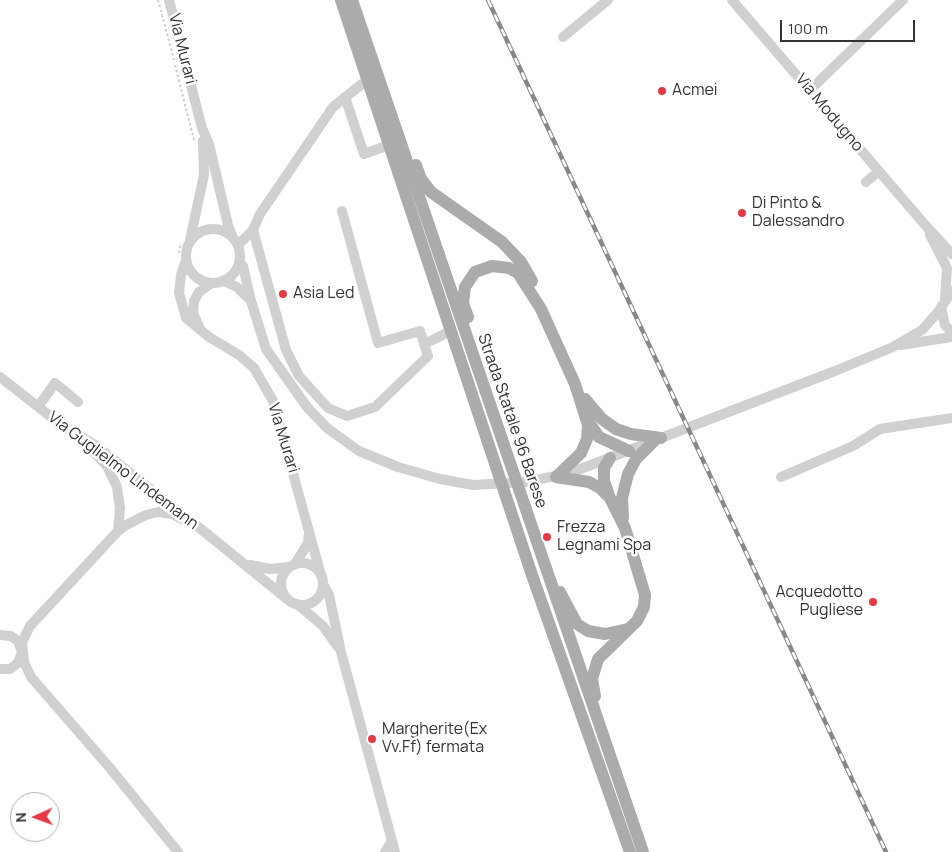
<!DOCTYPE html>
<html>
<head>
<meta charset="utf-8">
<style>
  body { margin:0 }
  #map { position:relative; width:952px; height:852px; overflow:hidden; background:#fff; font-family:Manrope,sans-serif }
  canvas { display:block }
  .north { position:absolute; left:10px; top:792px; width:50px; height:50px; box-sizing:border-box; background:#fff; border:1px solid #adadad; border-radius:50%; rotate:268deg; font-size:14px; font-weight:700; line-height:20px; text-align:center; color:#333 }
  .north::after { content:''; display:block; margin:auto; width:18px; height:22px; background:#e63946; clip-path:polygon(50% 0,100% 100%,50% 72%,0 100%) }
  .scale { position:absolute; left:780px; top:20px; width:135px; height:22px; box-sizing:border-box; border:2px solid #333; border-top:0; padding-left:6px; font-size:15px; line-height:18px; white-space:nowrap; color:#333; -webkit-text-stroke:4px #fff; paint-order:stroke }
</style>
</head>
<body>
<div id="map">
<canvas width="952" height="852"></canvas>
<div class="north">N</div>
<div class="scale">100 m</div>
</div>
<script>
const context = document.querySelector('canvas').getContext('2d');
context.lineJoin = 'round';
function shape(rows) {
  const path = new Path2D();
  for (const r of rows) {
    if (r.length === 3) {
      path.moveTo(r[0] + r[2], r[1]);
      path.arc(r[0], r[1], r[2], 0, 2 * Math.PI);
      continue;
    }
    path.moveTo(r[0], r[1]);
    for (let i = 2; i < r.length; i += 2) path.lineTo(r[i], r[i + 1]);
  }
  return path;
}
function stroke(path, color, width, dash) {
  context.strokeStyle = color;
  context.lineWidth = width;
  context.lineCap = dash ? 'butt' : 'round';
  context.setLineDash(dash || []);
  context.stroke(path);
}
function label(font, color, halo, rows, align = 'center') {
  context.font = font + ' Manrope,sans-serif';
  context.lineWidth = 5;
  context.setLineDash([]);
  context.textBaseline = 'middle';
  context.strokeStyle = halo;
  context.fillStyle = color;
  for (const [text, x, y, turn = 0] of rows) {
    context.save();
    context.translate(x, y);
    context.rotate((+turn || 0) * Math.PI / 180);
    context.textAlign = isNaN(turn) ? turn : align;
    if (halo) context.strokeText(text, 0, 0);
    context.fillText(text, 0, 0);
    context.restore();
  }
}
stroke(shape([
  [158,0,174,60],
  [175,65,194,140],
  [179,253,181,243]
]), '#cdcdcd', 2, [2.5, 2.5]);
stroke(shape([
  [169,0,202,128,209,144,228,225,233,238],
  [732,0,926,226,952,254],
  [563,37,608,0],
  [810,90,903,0],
  [345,97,364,154,389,145],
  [866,182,879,171],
  [213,256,27],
  [253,230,260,214,333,107,367,80],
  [930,235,947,268,945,299],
  [190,240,204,175,203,141],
  [238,245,253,230,286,350,299,376,328,408,347,416,375,407,428,356,420,331,378,343,342,211],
  [186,260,181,275,179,293,186,318,209,337,239,355,254,368,273,401,321,575],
  [239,261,243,266,251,301,266,349,307,407,327,428,359,451,398,467,440,479,473,485,526,482,570,473,835,371,893,347,922,330,938,312,952,291],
  [224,281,237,287,251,301],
  [941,307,945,325,952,333],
  [200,329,193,313,194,301,199,292,212,283],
  [424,344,451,331],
  [901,345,952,337],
  [0,377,60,424,95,445,184,516],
  [38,407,55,383,78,402],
  [91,449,107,466,117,487,120,508,118,531],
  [781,477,853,446,880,429,952,418],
  [196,525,286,598],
  [302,584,21],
  [295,564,308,543,309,533],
  [250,565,270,569,290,567],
  [323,584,329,595,341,652,395,852],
  [297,604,323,626,338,647],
  [0,635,11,636,18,641,22,652,18,663,10,669,0,669],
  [178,852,110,768,31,677,24,662,22,642,30,626,118,531,126,525,146,515,158,512,172,514,200,528],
  [385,852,392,841]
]), '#d0d0d0', 10);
stroke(shape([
  [341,0,533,578,630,852],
  [352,0,643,852],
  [416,165,421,179,431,192,502,242,521,262,532,281],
  [468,317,463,303,465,287,475,272,492,266,509,268,518,273,541,309,575,384,588,425,587,439,581,453,556,477],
  [585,399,602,419,616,429,631,434,661,438],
  [588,421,599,437,629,451],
  [556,477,589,482,600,488,608,496],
  [623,518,622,498,628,474,636,459,654,441],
  [560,592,577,624,588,631,605,634,628,629],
  [595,696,592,679,598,659,637,621,644,607,645,595,625,528,610,498,604,481,604,468,610,458]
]), '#ababab', 12);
const rail = shape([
  [488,0,886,852]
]);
stroke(rail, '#888', 4.5);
stroke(rail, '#fff', 2.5, [8]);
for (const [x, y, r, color] of [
  [662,91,5,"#e63946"],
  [742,213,5,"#e63946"],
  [283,294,5,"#e63946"],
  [547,537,5,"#e63946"],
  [873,602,5,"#e63946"],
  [372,739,5,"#e63946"]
]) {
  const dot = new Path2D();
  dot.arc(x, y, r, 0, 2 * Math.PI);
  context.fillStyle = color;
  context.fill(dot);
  stroke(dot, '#fff', 2);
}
label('16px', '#333', '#fff', [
  ["Via Murari",182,49,76],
  ["Via Modugno",829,113,50],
  ["Strada Statale 96 Barese",512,421,71],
  ["Via Murari",283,438,73],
  ["Via Guglielmo Lindemann",123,471,37]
]);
label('16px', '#333', '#fff', [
  ["Acmei",672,91],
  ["Di Pinto &",752,204],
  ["Dalessandro",752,222],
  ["Asia Led",293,294],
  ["Frezza",557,528],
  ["Legnami Spa",557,546],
  ["Acquedotto",863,593,"right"],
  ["Pugliese",863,611,"right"],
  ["Margherite(Ex",382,730],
  ["Vv.Ff) fermata",382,748]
], 'left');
</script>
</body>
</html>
